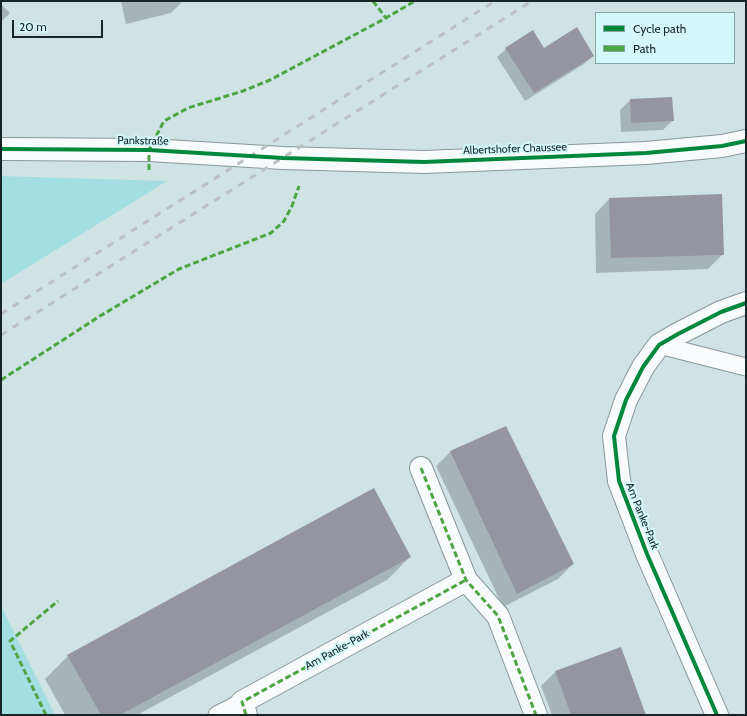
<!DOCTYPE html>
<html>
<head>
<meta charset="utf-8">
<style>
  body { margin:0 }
  #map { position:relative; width:747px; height:716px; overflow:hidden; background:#cfe3e5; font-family:Cabin,sans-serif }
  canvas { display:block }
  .frame { position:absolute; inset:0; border:2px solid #172526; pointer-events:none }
  .legend { position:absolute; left:595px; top:12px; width:140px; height:52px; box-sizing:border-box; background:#d4f8fa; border:1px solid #88a4a5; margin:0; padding:5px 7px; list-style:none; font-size:12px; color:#172526 }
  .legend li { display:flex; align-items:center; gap:8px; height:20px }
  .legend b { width:20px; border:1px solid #88a4a5 }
  .scale { position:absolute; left:12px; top:20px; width:91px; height:18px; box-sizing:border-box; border:2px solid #172526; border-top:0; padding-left:5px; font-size:12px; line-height:14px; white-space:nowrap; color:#172526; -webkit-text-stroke:3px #d4f8fa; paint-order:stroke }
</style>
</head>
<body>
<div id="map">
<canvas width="747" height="716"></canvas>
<div class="frame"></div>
<ul class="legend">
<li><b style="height:5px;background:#00873e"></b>Cycle path</li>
<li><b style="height:5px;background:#4ea342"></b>Path</li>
</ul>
<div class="scale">20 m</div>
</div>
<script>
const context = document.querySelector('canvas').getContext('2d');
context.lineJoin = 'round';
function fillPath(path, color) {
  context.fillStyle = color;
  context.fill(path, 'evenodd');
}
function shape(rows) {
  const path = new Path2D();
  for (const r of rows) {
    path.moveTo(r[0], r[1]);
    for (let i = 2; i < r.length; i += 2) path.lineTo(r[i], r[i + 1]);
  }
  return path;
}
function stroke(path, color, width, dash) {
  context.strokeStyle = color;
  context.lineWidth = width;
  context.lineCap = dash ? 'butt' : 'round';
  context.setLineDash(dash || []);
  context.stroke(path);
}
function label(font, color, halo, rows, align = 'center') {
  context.font = font + ' Cabin,sans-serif';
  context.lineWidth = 4;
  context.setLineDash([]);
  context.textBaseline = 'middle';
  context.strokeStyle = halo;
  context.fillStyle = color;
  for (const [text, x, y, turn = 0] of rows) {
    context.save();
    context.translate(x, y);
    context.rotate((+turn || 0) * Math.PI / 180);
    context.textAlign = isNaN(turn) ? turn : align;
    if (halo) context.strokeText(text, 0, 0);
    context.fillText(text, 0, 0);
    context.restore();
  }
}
fillPath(shape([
  [1,176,167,181,1,284],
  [1,606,55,715,1,715]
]), '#a3dfe2');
fillPath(shape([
  [121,1,181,1,181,3,171,13,126,24],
  [1,4,10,13,1,22],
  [506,49,544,50,593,56,584,64,525,101,497,57],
  [671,98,673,120,663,130,621,132,620,110,630,100],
  [609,199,723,254,708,269,596,273,595,214],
  [506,427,573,564,558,579,503,607,436,466,450,452],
  [410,557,387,580,137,715,65,715,45,679,68,656],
  [620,648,645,715,552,715,541,686,555,672]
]), '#0003');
fillPath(shape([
  [577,27,594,56,534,93,505,48,533,30,544,48],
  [672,97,674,121,631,123,630,99],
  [722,194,724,255,611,258,609,198],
  [506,426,574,564,517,594,450,451],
  [374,488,411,557,120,715,101,715,67,655],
  [621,647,646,715,571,715,555,671]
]), '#9595a0');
const service = shape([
  [659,345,746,367],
  [217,715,242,702]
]);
const minor = shape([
  [421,468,466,580,498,616,536,715],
  [246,715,242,702,466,580],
  [717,715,647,554,619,481,614,436,626,400,643,367,659,345,678,334,721,312,746,303]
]);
const tertiary = shape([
  [1,149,149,150,283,158,424,162,646,153,722,146,746,141]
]);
stroke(service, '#879798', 19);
stroke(minor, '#879798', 24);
stroke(tertiary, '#879798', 24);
stroke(service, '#f8fbfb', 17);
stroke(minor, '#f8fbfb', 22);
stroke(tertiary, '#f8fbfb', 22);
stroke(shape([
  [1,314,495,1],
  [1,335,532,1]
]), '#bcc2c2', 3, [7, 7]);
stroke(shape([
  [373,1,386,18],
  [149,170,149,150,164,121,188,108,243,91,270,80,386,18,415,1],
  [1,380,100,316,179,269,271,233,284,221,292,206,299,186],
  [421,468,466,580,498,616,536,715],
  [46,715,10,641,58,601],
  [246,715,242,702,466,580]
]), '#4ea342', 3, [6, 3]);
stroke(shape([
  [1,149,149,150,283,158,424,162,646,153,722,146,746,141],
  [717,715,647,554,619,481,614,436,626,400,643,367,659,345,678,334,721,312,746,303]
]), '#00873e', 4);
label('11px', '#172526', '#d4f8fa', [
  ["Pankstraße",143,141,1],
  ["Albertshofer Chaussee",515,149,-2],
  ["Am Panke-Park",642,516,68],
  ["Am Panke-Park",337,650,-29]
]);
</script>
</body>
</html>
